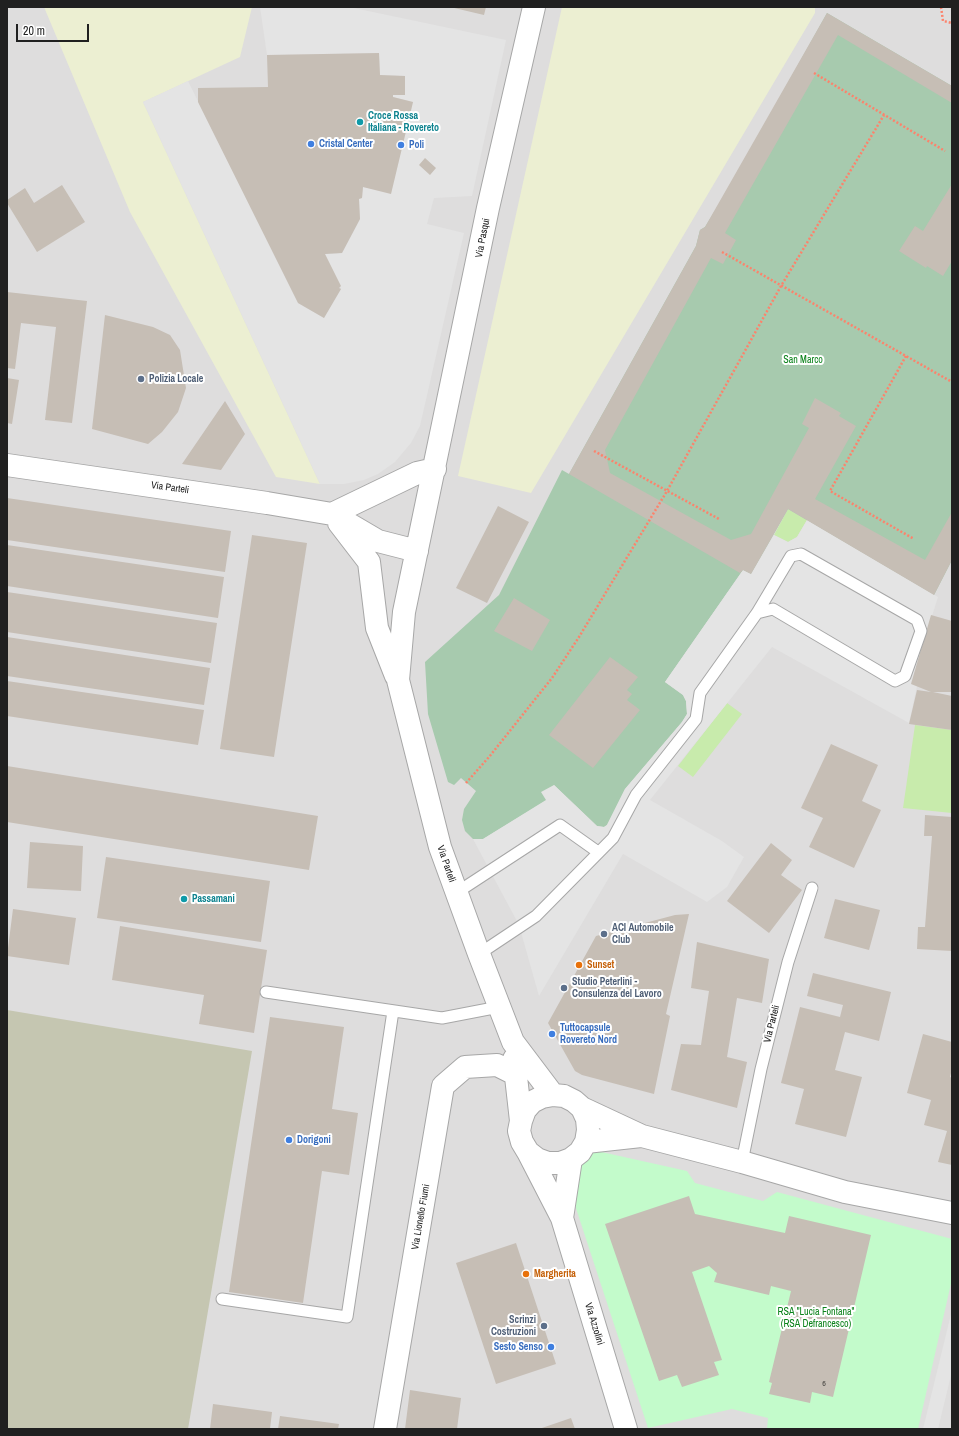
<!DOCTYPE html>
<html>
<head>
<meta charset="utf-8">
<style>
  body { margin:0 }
  #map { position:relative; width:959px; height:1436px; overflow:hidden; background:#f1eee6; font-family:"Archivo Narrow",sans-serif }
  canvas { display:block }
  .frame { position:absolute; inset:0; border:8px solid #202020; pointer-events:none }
  .scale { position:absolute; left:16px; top:24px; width:73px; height:18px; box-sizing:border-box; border:2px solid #202020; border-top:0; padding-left:5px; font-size:12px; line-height:14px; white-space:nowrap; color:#202020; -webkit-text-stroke:3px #fff; paint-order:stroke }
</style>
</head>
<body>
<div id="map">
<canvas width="959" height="1436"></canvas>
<div class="frame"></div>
<div class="scale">20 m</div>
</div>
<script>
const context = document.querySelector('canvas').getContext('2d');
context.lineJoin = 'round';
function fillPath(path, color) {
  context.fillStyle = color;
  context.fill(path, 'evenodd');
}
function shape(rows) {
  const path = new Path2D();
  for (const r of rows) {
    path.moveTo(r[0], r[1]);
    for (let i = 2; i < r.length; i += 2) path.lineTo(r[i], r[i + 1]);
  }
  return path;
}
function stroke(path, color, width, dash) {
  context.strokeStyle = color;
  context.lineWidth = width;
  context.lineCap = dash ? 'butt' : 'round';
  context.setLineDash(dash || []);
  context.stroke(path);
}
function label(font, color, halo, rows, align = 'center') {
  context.font = font + ' "Archivo Narrow",sans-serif';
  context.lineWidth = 4;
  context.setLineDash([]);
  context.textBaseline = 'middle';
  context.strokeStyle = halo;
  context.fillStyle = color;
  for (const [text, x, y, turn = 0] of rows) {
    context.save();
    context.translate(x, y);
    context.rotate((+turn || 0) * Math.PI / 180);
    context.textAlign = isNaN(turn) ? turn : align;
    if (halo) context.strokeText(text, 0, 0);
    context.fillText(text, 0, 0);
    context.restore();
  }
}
fillPath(shape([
  [7,7,952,7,952,1429,7,1429]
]), '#dedddd');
fillPath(shape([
  [7,1010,252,1051,188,1429,7,1429]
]), '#c5c6b1');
fillPath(shape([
  [44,7,252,7,240,57,143,102,320,484,276,477,130,212],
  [562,7,815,7,815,13,531,493,458,476]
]), '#ecefd2');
fillPath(shape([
  [788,509,807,520,797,537,788,542,774,535],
  [727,703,742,714,693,777,678,766],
  [915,725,952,730,952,813,903,808]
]), '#c8ebac');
fillPath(shape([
  [827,13,952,86,952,560,934,595,788,509,751,574,743,570,665,682,683,695,686,701,687,714,682,722,625,789,607,825,604,827,597,826,554,785,547,800,483,839,473,839,465,831,462,820,464,809,476,791,461,778,454,785,448,782,428,714,425,662,499,595,562,470,569,474,696,246,700,230,705,227,736,176]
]), '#a7caae');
fillPath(shape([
  [597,1151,687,1171,695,1183,763,1201,777,1192,952,1239,952,1279,918,1429,767,1429,768,1418,732,1409,648,1428,569,1187,582,1154]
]), '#c3fbcb');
fillPath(shape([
  [260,7,349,7,506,40,472,196,434,198,427,224,464,233,420,426,411,443,395,462,378,474,364,480,344,484,320,484,143,102,188,81,298,303,324,318,341,289,325,254,342,253,360,219,359,199,362,198,363,187,391,193,413,102,393,97,393,95,405,95,405,76,380,75,379,53,267,55],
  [807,520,938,597,911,683,917,686,909,723,772,647,650,800,722,841,744,857,727,887,707,902,623,854,539,996,519,925,473,839,483,839,546,800,541,792,554,785,597,826,604,827,607,825,625,789,682,722,687,714,686,701,683,695,665,682,743,570,751,574,774,535,788,542,797,537],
  [952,1310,952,1371,938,1429,923,1429]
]), '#e4e4e4');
fillPath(shape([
  [450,7,486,7,484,15],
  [827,13,952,86,952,103,838,35,725,233,736,240,723,264,711,258,605,450,610,473,731,540,751,534,809,428,802,424,815,398,841,413,839,416,856,426,815,499,925,560,952,512,952,560,934,595,788,509,751,574,743,570,740,573,569,474,696,246,700,230,705,227],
  [379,53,380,75,405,76,405,95,393,95,393,97,413,102,391,194,363,187,362,198,359,199,360,219,342,253,325,254,341,286,339,288,341,289,324,318,298,303,198,102,198,88,268,87,267,55],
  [425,158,436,168,430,175,419,165],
  [952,184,952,261,943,276,927,266,926,268,899,251,915,226,923,231],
  [62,185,85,222,37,252,7,203,7,200,25,188,34,203],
  [7,292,87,301,72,423,45,420,56,327,21,323,15,369,7,368],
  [105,315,153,327,170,335,180,350,186,388,178,412,162,432,148,444,92,429],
  [7,378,19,380,12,424,7,423],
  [225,401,245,434,221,470,182,464],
  [7,498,231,531,225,572,7,540],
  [498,506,529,522,487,603,456,588],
  [252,535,307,543,274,757,220,749],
  [7,545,224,577,218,618,7,586],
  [7,592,217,623,211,663,7,632],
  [514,598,550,620,532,651,494,631],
  [931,615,952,621,952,692,933,692,952,696,952,730,909,724,917,690,931,692,911,684],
  [7,637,210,668,204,705,7,676],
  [610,657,638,677,627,690,632,694,627,700,640,710,593,768,549,735],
  [7,681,204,710,198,745,7,716],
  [831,744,878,765,862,801,881,810,854,868,809,847,823,818,801,808],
  [7,766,318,816,309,870,7,822],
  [925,815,952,817,952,951,917,949,918,927,925,927,932,836,924,836],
  [30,842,83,846,81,891,27,888],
  [771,843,792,860,781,875,802,890,769,933,727,901],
  [106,857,270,881,261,942,97,918],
  [835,899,880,910,869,950,824,938],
  [13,909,76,918,69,965,7,956],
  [689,914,666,1014,670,1016,654,1094,582,1075,575,1071,548,1023,596,936,675,915],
  [120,926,267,950,254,1033,199,1024,204,995,112,980],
  [697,942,769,959,762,1003,737,998,727,1057,747,1062,737,1108,671,1090,681,1044,701,1045,709,991,691,988],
  [813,973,891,992,879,1041,845,1032,835,1070,862,1077,846,1137,795,1124,804,1089,781,1083,800,1007,840,1017,843,1005,807,996],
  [270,1017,344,1027,332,1109,358,1113,349,1175,322,1171,303,1303,229,1292],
  [923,1034,952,1042,952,1069,950,1077,952,1078,952,1165,938,1162,947,1131,924,1125,931,1100,907,1093],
  [689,1196,695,1214,785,1233,789,1216,871,1235,833,1397,812,1392,810,1403,769,1394,772,1383,769,1382,791,1291,771,1286,769,1295,714,1282,717,1273,709,1266,692,1272,722,1360,714,1362,719,1375,682,1387,677,1375,659,1381,605,1224],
  [516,1243,556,1364,496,1384,456,1263],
  [410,1390,461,1398,457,1429,405,1429],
  [213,1404,272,1412,270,1429,210,1429],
  [280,1416,339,1424,338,1429,278,1429],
  [571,1418,575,1429,539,1429]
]), '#c6beb5');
const service = shape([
  [456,893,560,825,598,852],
  [479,954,536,916,613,838,636,795,696,719,700,693,757,613,791,556,801,554,917,620,921,631,905,676,895,681,773,609,757,613],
  [266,992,442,1018,499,1007],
  [742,1162,761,1069,788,962,812,888],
  [222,1299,347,1317,393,1011]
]);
const minor = shape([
  [534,7,488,208,404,612,398,680,440,847,479,954,513,1042,553,1095],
  [7,465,267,503,332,514,378,541,417,551],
  [332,514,417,473,435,469],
  [339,523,369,562,377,628,396,676],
  [514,1059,521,1121],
  [582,1108,587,1119,588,1130,586,1142,580,1152,571,1159,560,1163,548,1163,537,1159,528,1152,522,1142,519,1131,521,1121,525,1110,532,1102,542,1097,553,1095,564,1096,574,1101,582,1108,642,1136,742,1162,845,1192,952,1213],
  [586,1142,641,1136],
  [528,1152,562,1218,626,1429],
  [562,1218,571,1159],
  [385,1429,443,1086,465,1067,497,1065,515,1074]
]);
stroke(service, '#a7a7a7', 13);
stroke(minor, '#a7a7a7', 24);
stroke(shape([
  [941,7,943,21,952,23],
  [814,73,945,151],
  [722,252,952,382],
  [906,356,830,491,914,539],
  [594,451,719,519],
  [466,783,489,757,552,678,579,637,667,491,781,286,884,115]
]), '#fc836c', 2.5, [2, 2]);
stroke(service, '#fff', 11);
stroke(minor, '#fff', 22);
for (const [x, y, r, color] of [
  [360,122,4,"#0f9aa8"],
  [311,144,4,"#3f7fe0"],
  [401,145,4,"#3f7fe0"],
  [141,379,4,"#5c6f8a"],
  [184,899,4,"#0f9aa8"],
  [604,934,4,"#5c6f8a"],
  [579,965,4,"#e8710a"],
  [564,988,4,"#5c6f8a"],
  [552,1034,4,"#3f7fe0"],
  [289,1140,4,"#3f7fe0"],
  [526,1274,4,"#e8710a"],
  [544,1326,4,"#5c6f8a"],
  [551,1347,4,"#3f7fe0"]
]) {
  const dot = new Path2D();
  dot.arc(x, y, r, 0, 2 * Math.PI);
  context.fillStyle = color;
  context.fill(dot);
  stroke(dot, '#fff', 1.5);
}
label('8px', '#4a4845', null, [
  ["6",824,1384]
]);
label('bold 10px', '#0d838f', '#fff', [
  ["Croce Rossa",368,116],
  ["Italiana - Rovereto",368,128],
  ["Passamani",192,899]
], 'left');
label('bold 10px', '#366cbe', '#fff', [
  ["Cristal Center",319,144],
  ["Poli",409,145],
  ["Tuttocapsule",560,1028],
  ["Rovereto Nord",560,1040],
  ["Dorigoni",297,1140],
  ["Sesto Senso",543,1347,"right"]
], 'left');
label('10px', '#202020', '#fff', [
  ["Via Pasqui",483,238,-79],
  ["Via Parteli",170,488,8],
  ["Via Parteli",446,864,71],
  ["Via Parteli",772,1024,-76],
  ["Via Lionello Fiumi",421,1217,-80],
  ["Via Azzolini",594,1324,73]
]);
label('10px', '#0a821a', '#fff', [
  ["San Marco",803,360],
  ["RSA \"Lucia Fontana\"",816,1312],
  ["(RSA Defrancesco)",816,1324]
]);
label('bold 10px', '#4e5e75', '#fff', [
  ["Polizia Locale",149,379],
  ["ACI Automobile",612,928],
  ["Club",612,940],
  ["Studio Peterlini -",572,982],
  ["Consulenza del Lavoro",572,994],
  ["Scrinzi",536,1320,"right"],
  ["Costruzioni",536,1332,"right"]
], 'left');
label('bold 10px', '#c56008', '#fff', [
  ["Sunset",587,965],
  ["Margherita",534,1274]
], 'left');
</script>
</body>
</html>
